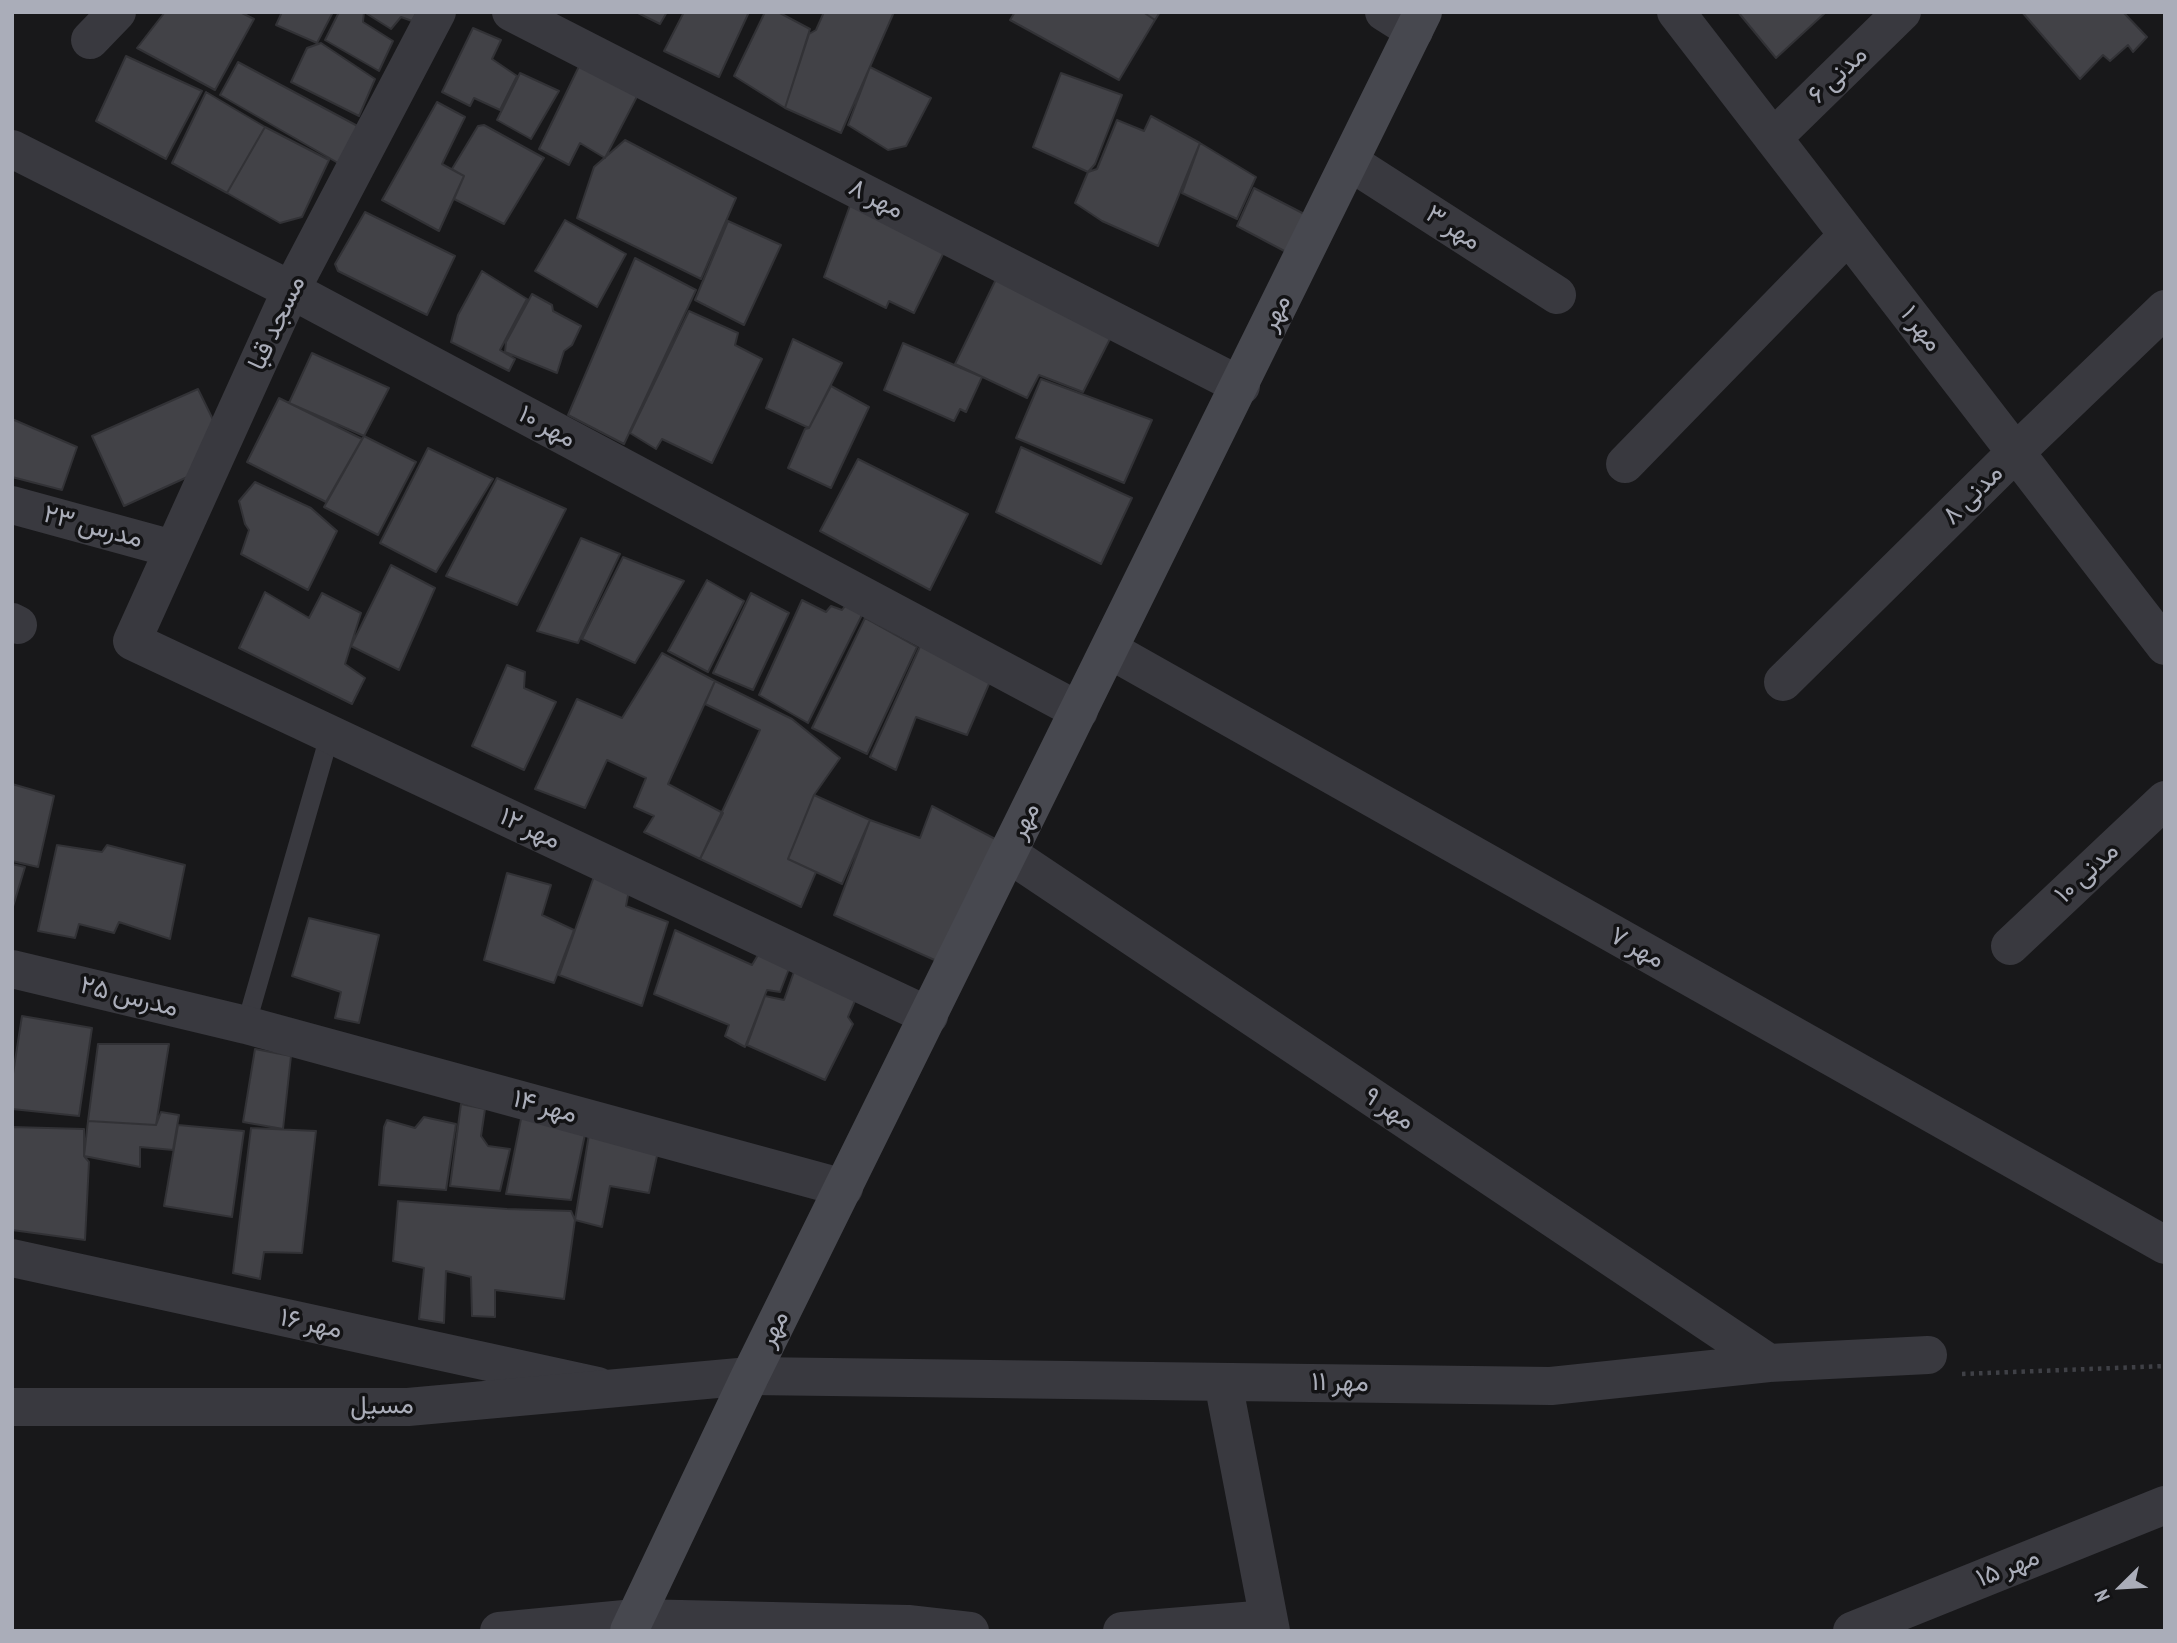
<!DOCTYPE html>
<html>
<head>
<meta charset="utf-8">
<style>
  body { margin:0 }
  #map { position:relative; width:2177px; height:1643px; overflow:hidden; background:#18181a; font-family:"PT Sans Narrow",sans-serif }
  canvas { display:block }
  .frame { position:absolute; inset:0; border:14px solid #aaadb9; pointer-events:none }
  .north { position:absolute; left:2086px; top:1552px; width:70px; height:70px; -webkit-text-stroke:5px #131315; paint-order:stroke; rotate:246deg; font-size:19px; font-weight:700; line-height:28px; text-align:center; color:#aaadb9 }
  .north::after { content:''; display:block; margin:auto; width:24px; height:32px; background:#aaadb9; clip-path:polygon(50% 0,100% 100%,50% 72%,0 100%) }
</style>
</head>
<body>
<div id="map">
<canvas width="2177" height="1643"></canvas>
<div class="frame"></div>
<div class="north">N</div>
</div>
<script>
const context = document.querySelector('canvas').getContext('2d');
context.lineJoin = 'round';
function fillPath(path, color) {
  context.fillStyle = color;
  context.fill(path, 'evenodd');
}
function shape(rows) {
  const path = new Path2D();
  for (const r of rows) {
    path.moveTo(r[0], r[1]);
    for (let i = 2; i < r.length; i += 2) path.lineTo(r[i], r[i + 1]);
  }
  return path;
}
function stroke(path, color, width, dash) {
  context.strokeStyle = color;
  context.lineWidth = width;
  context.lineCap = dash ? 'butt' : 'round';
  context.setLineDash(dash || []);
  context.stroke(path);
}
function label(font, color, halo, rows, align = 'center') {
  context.font = font + ' "PT Sans Narrow",Vazirmatn,sans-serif';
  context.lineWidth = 7;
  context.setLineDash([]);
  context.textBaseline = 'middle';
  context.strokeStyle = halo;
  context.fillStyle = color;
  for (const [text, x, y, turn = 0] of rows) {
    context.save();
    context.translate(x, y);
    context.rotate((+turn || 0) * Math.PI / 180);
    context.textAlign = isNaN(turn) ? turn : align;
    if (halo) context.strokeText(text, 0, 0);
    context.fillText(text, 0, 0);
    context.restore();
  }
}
const building = shape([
  [165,12,240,12,254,19,215,90,137,48,165,12],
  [282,12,333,12,317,43,276,25,282,12],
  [339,12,364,12,363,22,393,41,379,71,325,40,339,12],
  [364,12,417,12,412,21,401,17,391,29,364,12],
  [636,12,667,12,660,24,636,12],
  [684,12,749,12,719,77,664,51,684,12],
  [765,12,778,12,810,29,785,108,734,76,765,12],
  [824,12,894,12,841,133,785,108,809,34,816,30,824,12],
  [1015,12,1143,12,1155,20,1119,80,1010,20,1015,12],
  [1143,12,1160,12,1155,20,1143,12],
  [1738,12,1826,12,1776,58,1738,12],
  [2022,12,2123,12,2147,37,2133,52,2128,45,2110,61,2103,55,2080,79,2022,12],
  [473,28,501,40,492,59,517,76,500,110,474,98,470,106,442,92,473,28],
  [321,43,375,79,359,116,291,82,307,48,321,43],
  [126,56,202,91,166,159,96,121,126,56],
  [584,56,643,85,605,158,580,143,569,165,539,149,584,56],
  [238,62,365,130,345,167,220,95,238,62],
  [870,67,931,98,906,146,888,150,848,125,870,67],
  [520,73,559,91,531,139,497,120,520,73],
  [1061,73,1122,95,1095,164,1088,172,1033,147,1061,73],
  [206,92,265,127,227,193,172,163,206,92],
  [437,102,465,117,442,164,464,176,439,231,382,200,437,102],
  [1151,116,1200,143,1158,246,1102,221,1075,203,1088,172,1097,169,1117,120,1144,131,1151,116],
  [484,125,544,158,504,224,454,199,464,176,452,169,478,126,484,125],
  [265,127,329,160,302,217,280,223,227,193,265,127],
  [625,140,736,198,701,279,577,218,594,167,625,140],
  [1200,143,1256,177,1237,219,1182,193,1200,143],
  [1254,188,1312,218,1290,254,1237,226,1254,188],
  [852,200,947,246,914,313,889,301,886,308,824,277,852,200],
  [365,212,455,256,427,315,338,271,335,264,365,212],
  [565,220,626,254,597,307,535,271,565,220],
  [728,221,781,245,744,325,695,300,728,221],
  [635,258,696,290,624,444,568,415,635,258],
  [1001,269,1116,327,1083,392,1039,375,1027,398,955,364,1001,269],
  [482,271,527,299,500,350,515,359,509,371,451,342,458,315,482,271],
  [532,294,552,305,553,311,581,326,572,345,564,351,557,373,505,352,506,342,532,294],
  [689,311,738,333,735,345,762,359,712,463,662,439,656,449,630,433,689,311],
  [793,339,842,363,809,428,766,408,793,339],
  [903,343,982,377,966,412,960,409,954,421,884,390,903,343],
  [312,353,389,388,364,436,289,403,312,353],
  [1041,379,1152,420,1124,483,1016,438,1041,379],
  [831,386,869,407,831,488,788,468,805,429,809,428,831,386],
  [198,389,220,434,207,468,124,506,92,436,198,389],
  [279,398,362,439,326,502,247,462,279,398],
  [12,419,77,447,62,490,12,477,12,419],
  [364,436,416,462,378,535,324,507,364,436],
  [1021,447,1132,498,1101,564,996,512,1021,447],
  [428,448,493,479,436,572,380,543,428,448],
  [858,459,968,514,930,590,820,531,858,459],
  [497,478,566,509,517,605,446,576,497,478],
  [255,482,311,508,337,531,308,590,241,554,249,530,245,524,239,501,255,482],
  [581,538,620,554,578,643,537,631,581,538],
  [623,557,684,581,635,663,582,639,623,557],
  [391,565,435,588,399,670,351,646,391,565],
  [707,580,744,601,708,672,668,651,707,580],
  [265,592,309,618,322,593,361,613,345,664,365,678,352,704,239,648,265,592],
  [751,593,789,613,753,690,713,673,751,593],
  [802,600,826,612,831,606,842,610,849,601,866,607,808,723,759,695,802,600],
  [865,618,917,647,867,754,812,728,865,618],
  [922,642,992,677,967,735,916,717,896,770,870,757,922,642],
  [662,653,715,681,668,784,723,813,700,859,644,832,654,816,634,807,646,778,607,760,585,808,535,789,577,699,622,718,662,653],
  [507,665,525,672,524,688,556,702,524,770,472,746,507,665],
  [715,681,792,719,840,758,814,795,788,859,816,872,801,907,700,859,760,730,705,704,715,681],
  [12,784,54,796,38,867,12,861,12,784],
  [814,795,870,820,842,884,788,859,814,795],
  [932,806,1001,842,939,962,834,915,870,820,920,838,932,806],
  [57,845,102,852,107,845,185,865,170,939,119,922,114,933,79,924,75,938,38,931,57,845],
  [12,864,25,867,12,910,12,864],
  [597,868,631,880,626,906,668,922,642,1006,559,975,597,868],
  [507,873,551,885,542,915,574,930,554,983,484,960,507,873],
  [309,918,379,935,359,1023,335,1018,341,992,292,976,309,918],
  [675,930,752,965,758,955,792,961,780,992,767,990,745,1047,725,1036,729,1025,654,994,675,930],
  [795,969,857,996,848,1017,853,1024,825,1080,747,1045,765,996,784,1000,795,969],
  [22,1016,92,1028,79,1116,12,1109,12,1080,22,1016],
  [98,1044,169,1044,156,1125,88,1121,98,1044],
  [255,1049,291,1056,283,1129,243,1122,255,1049],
  [461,1104,485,1109,481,1136,488,1146,510,1149,500,1191,450,1186,461,1104],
  [523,1109,587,1125,571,1200,506,1194,523,1109],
  [161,1112,179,1115,173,1150,140,1147,140,1167,84,1156,88,1121,156,1125,161,1112],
  [424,1117,456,1124,446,1190,379,1185,384,1127,387,1120,415,1128,424,1117],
  [591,1122,660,1142,649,1193,610,1186,602,1227,575,1220,591,1122],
  [178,1125,244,1131,232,1217,164,1206,178,1125],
  [12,1127,84,1129,84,1156,89,1162,85,1240,12,1230,12,1127],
  [251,1128,316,1131,302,1253,264,1252,260,1279,233,1273,251,1128],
  [398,1201,507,1209,571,1211,575,1220,564,1299,495,1290,495,1317,472,1316,471,1277,446,1271,444,1323,419,1319,424,1268,393,1261,398,1201]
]);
fillPath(building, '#424247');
stroke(building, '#323236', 2);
stroke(shape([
  [1962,1374,2165,1366]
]), '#3f4046', 4.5, [3.5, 5]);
stroke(shape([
  [246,1025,330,734]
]), '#39393f', 19);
stroke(shape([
  [437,12,291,290,132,641,929,1016],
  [511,12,1241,386],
  [1384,12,1414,31],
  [1676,12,2165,646],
  [90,40,117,12],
  [1773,138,1902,12],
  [12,149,291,290,1079,711],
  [1350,162,1557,295],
  [1625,464,1848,235],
  [12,505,173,549],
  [12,622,18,625],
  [1110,650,2165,1245],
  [1783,682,2016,452,2165,309],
  [1009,854,1769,1363],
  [2010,946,2165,800],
  [12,969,246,1025,844,1188],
  [12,1258,598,1386],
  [750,1376,1551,1386,1769,1363,1928,1355],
  [1223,1382,1271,1631],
  [635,1618,908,1624,970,1631],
  [1122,1631,1268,1619],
  [1852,1631,2165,1505]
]), '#39393f', 38);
stroke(shape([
  [12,1407,408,1407,750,1376],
  [499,1631,635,1618]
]), '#39393f', 38);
stroke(shape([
  [629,1631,750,1376,1423,12]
]), '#47484f', 38);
label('26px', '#aaadb9', '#131315', [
  ["مدنی ۶",1838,75,-44],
  ["مهر ۸",876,199,27],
  ["مهر ۳",1453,228,33],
  ["مهر",1276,313,-64],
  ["مسجد قبا",277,323,-65],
  ["مهر ۱",1921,329,52],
  ["مهر ۱۰",547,427,28],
  ["مدنی ۸",1973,495,-45],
  ["مدرس ۲۳",93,527,15],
  ["مهر",1025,821,-64],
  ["مهر ۱۲",530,829,25],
  ["مدنی ۱۰",2087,873,-43],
  ["مهر ۷",1637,948,29],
  ["مدرس ۲۵",129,997,14],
  ["مهر ۱۴",545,1107,15],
  ["مهر ۹",1389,1109,34],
  ["مهر ۱۶",311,1324,12],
  ["مهر",774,1329,-64],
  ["مهر ۱۱",1340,1383,1],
  ["مسیل",382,1406,-1],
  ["مهر ۱۵",2008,1568,-22]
]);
</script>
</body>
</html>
